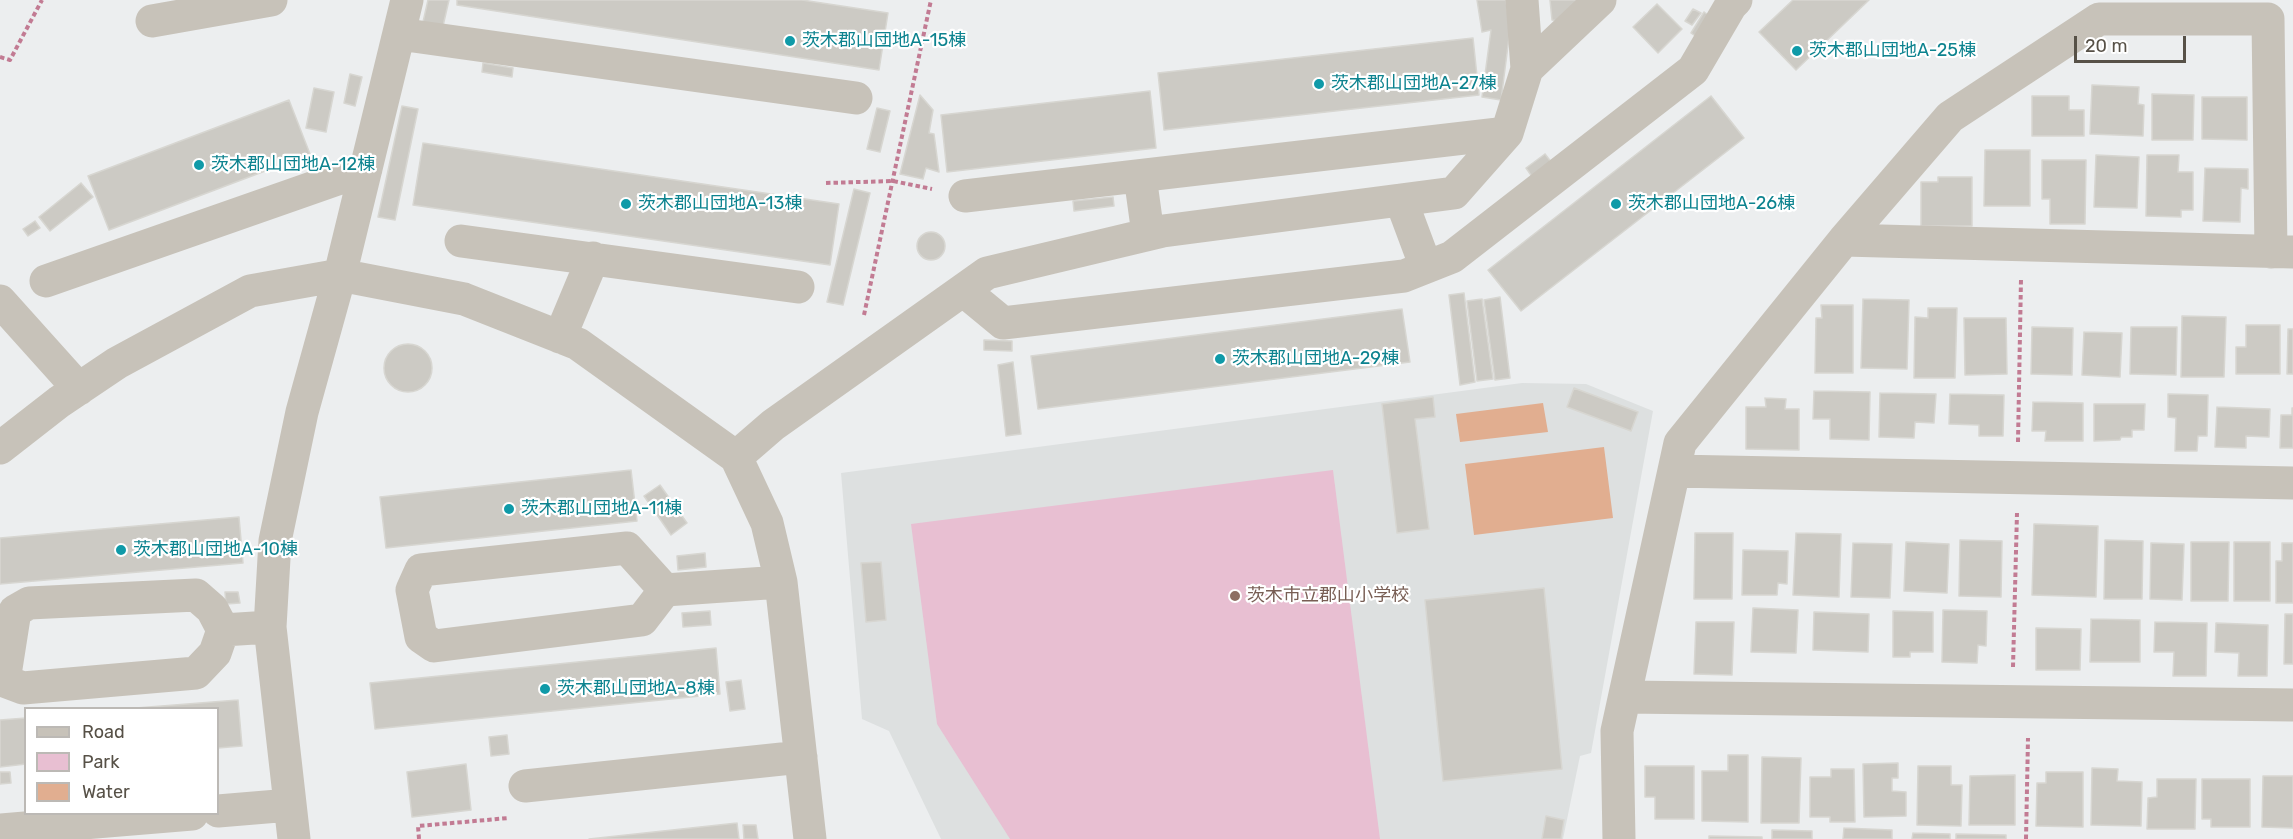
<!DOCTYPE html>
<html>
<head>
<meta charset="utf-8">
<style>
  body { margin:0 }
  #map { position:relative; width:2293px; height:839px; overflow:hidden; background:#eceeef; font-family:Rubik,sans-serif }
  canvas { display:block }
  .legend { position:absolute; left:24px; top:707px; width:195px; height:108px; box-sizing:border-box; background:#fff; border:2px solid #bcb9b5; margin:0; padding:8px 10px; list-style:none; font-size:18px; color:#575147 }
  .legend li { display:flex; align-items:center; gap:12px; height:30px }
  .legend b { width:30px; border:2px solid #bcb9b5 }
  .scale { position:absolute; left:2074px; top:36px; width:112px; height:27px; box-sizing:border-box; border:3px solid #575147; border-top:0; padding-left:8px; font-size:18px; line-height:21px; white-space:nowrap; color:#575147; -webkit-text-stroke:4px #fff; paint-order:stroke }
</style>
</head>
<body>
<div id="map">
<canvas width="2293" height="839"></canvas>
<ul class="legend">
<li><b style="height:8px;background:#c7c2b9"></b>Road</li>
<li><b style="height:16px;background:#e8bfd2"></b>Park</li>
<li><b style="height:16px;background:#e1ae90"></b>Water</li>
</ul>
<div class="scale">20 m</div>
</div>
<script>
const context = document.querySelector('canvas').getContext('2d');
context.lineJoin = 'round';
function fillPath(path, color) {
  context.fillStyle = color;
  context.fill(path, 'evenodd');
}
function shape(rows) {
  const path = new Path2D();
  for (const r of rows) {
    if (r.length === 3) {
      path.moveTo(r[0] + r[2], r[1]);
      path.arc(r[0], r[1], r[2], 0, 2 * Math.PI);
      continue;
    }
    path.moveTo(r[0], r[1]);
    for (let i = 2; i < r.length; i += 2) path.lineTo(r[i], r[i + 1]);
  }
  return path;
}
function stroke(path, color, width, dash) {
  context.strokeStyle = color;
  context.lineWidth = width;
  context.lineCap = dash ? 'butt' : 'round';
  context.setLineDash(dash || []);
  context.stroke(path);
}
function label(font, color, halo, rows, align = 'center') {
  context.font = font + ' Rubik,"Noto Sans JP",sans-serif';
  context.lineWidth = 4.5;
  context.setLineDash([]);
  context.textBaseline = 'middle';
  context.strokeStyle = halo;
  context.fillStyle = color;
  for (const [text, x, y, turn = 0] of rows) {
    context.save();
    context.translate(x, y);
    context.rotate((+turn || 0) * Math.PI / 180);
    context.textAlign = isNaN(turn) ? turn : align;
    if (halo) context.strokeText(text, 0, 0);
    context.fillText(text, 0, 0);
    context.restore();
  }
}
fillPath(shape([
  [1522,383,1586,384,1653,411,1591,753,1580,756,1563,839,941,839,889,731,862,719,841,473]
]), '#dde0e0');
fillPath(shape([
  [1333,470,1380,839,1010,839,937,724,911,524]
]), '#e8bfd2');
fillPath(shape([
  [1543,403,1548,432,1460,442,1456,414],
  [1604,447,1613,518,1474,535,1465,464]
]), '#e1ae90');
const building = shape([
  [428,0,449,0,443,26,423,22,428,0],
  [457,0,802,0,888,13,879,70,457,5,457,0],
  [1477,0,1506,0,1510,30,1501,100,1482,97,1491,30,1482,32,1477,0],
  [1550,0,1580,0,1570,23,1552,20,1550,0],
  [1793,0,1869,0,1796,70,1759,32,1793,0],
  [1657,4,1682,29,1658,53,1633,27,1657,4],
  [1693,9,1701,13,1692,25,1685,21,1693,9],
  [1704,12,1711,17,1698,38,1691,33,1704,12],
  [1473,38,1479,95,1164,130,1158,73,1473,38],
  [483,63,513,68,512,77,482,72,483,63],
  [350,74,362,77,355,106,344,103,350,74],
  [2092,85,2139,87,2138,104,2144,105,2143,136,2090,134,2092,85],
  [314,88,334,92,326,132,306,128,314,88],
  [1150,91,1156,148,947,172,941,115,1150,91],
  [2152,94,2194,95,2193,140,2152,140,2152,94],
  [920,95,933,110,929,133,934,134,939,172,926,168,923,179,900,174,920,95],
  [1711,96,1744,138,1521,311,1488,270,1711,96],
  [2032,96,2069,96,2069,110,2084,110,2084,136,2032,136,2032,96],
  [2202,97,2247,97,2247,140,2202,139,2202,97],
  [289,100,310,154,109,230,88,176,289,100],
  [402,106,418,109,395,220,378,217,402,106],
  [877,108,890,111,880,152,867,149,877,108],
  [423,143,839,204,830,265,413,205,423,143],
  [1985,150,2030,150,2030,206,1984,206,1985,150],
  [1545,154,1552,163,1533,178,1526,168,1545,154],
  [2096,155,2139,157,2137,208,2094,207,2096,155],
  [2147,155,2179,155,2178,172,2193,172,2193,210,2181,210,2181,217,2146,216,2147,155],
  [2042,160,2086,160,2085,224,2050,224,2050,199,2042,199,2042,160],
  [2205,168,2248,169,2248,189,2241,188,2240,222,2203,221,2205,168],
  [1938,177,1972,177,1972,226,1921,226,1921,182,1938,182,1938,177],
  [81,183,93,197,50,231,39,217,81,183],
  [854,189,870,193,843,305,827,302,854,189],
  [1113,197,1114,206,1074,211,1073,201,1113,197],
  [35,221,40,228,28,236,23,229,35,221],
  [931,246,14],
  [1464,293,1475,382,1460,385,1449,295,1464,293],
  [1500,297,1510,378,1495,380,1484,300,1500,297],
  [1482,299,1493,379,1477,381,1467,301,1482,299],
  [1863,299,1909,300,1907,369,1861,368,1863,299],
  [1821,305,1853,305,1853,373,1815,373,1816,318,1822,318,1821,305],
  [1928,308,1957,308,1955,378,1914,378,1915,317,1928,318,1928,308],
  [1402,309,1410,362,1038,409,1031,356,1402,309],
  [2182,316,2226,317,2224,377,2181,377,2182,316],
  [1964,318,2006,318,2007,374,1965,375,1964,318],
  [2246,325,2280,325,2280,374,2236,374,2236,347,2246,347,2246,325],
  [2032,327,2073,328,2072,375,2031,374,2032,327],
  [2131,327,2177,327,2176,375,2130,374,2131,327],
  [2288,329,2293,329,2293,374,2287,374,2288,329],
  [2084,332,2122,333,2120,377,2082,375,2084,332],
  [984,340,1012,341,1012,351,984,350,984,340],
  [408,368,24],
  [1013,362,1021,434,1006,436,998,365,1013,362],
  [1574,388,1638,412,1631,431,1567,407,1574,388],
  [1814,391,1870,392,1869,440,1830,439,1830,419,1813,419,1814,391],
  [1880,393,1936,394,1934,423,1915,422,1914,438,1879,437,1880,393],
  [1950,394,2004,395,2003,436,1979,436,1979,425,1949,424,1950,394],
  [2168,394,2208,395,2207,436,2198,436,2197,451,2175,451,2176,418,2168,417,2168,394],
  [1433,397,1435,417,1415,419,1429,529,1397,533,1382,404,1433,397],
  [1765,398,1786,399,1785,409,1799,409,1799,450,1746,449,1746,407,1766,407,1765,398],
  [2033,402,2083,403,2083,441,2045,441,2046,431,2032,431,2033,402],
  [2094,404,2145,404,2144,430,2132,430,2132,437,2121,437,2120,440,2094,441,2094,404],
  [2217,407,2270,409,2269,437,2246,436,2246,448,2215,447,2217,407],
  [2292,408,2293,408,2293,448,2280,448,2281,415,2292,415,2292,408],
  [631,470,637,521,386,548,380,497,631,470],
  [660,485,687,523,671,535,644,496,660,485],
  [239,517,243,563,0,584,0,538,239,517],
  [2034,524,2098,526,2096,597,2032,595,2034,524],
  [1695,533,1733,533,1732,599,1694,599,1695,533],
  [1796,533,1841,534,1839,597,1793,595,1796,533],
  [1960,540,2002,541,2001,597,1959,596,1960,540],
  [2105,540,2143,541,2142,599,2104,599,2105,540],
  [1906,542,1949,544,1947,593,1904,591,1906,542],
  [2191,542,2229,542,2228,601,2191,601,2191,542],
  [2234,542,2270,542,2270,601,2234,601,2234,542],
  [1853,543,1892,544,1890,598,1851,597,1853,543],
  [2151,543,2184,544,2182,600,2150,599,2151,543],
  [2282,543,2293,543,2293,603,2276,603,2276,561,2282,561,2282,543],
  [1743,550,1788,551,1787,584,1778,583,1777,595,1742,595,1743,550],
  [705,553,706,567,678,570,677,556,705,553],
  [881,562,886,620,866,622,861,563,881,562],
  [1544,588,1562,769,1443,781,1425,600,1544,588],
  [225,592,238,592,240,603,226,604,225,592],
  [1753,608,1798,610,1796,653,1751,652,1753,608],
  [1943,610,1987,611,1986,646,1978,645,1977,663,1942,662,1943,610],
  [710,611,711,625,683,627,682,613,710,611],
  [1893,611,1933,612,1933,652,1910,652,1910,657,1893,657,1893,611],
  [1814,612,1869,614,1868,652,1813,650,1814,612],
  [2285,614,2293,614,2293,664,2284,664,2285,614],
  [2091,619,2140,620,2140,662,2090,662,2091,619],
  [1696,622,1734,622,1732,675,1694,674,1696,622],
  [2155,622,2207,623,2206,676,2173,676,2174,652,2154,652,2155,622],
  [2216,623,2268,625,2267,676,2238,676,2239,653,2215,652,2216,623],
  [2036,628,2081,629,2080,670,2036,670,2036,628],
  [716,648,720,694,375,729,370,683,716,648],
  [741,680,745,709,730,711,726,682,741,680],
  [238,700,242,746,218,748,218,708,136,708,238,700],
  [26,718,26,764,0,767,0,720,26,718],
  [507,735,509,754,491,756,489,737,507,735],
  [1728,755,1748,755,1748,822,1702,821,1702,771,1728,771,1728,755],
  [1762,757,1801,758,1799,823,1761,823,1762,757],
  [1898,763,1898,778,1892,778,1892,791,1906,792,1906,816,1864,817,1863,764,1898,763],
  [466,764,471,810,412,817,407,772,466,764],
  [1645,766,1694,766,1694,819,1655,819,1655,797,1645,797,1645,766],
  [1918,766,1951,766,1951,785,1962,785,1961,826,1917,825,1918,766],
  [2092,768,2118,769,2117,781,2142,782,2141,826,2091,825,2092,768],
  [1831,769,1854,769,1855,822,1830,822,1830,817,1810,817,1810,777,1831,777,1831,769],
  [0,772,10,772,11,783,0,784,0,772],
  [2046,772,2083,772,2083,827,2036,826,2037,783,2046,783,2046,772],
  [2015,775,2015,825,1969,825,1970,776,2015,775],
  [2263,776,2293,776,2293,828,2262,827,2263,776],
  [2157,779,2196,779,2195,829,2147,829,2148,798,2157,797,2157,779],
  [2202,779,2250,779,2250,827,2211,827,2211,819,2202,819,2202,779],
  [1546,816,1564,820,1561,839,1542,839,1546,816],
  [737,823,739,839,589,839,737,823],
  [743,825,756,825,758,839,744,839,743,825],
  [1844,828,1892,830,1892,839,1843,839,1844,828],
  [1772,830,1812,831,1812,839,1772,839,1772,830],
  [1913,833,1950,834,1950,839,1912,839,1913,833],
  [1956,834,2006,835,2006,839,1956,839,1956,834],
  [1709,836,1762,837,1762,839,1709,839,1709,836]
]);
fillPath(building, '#cccac4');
stroke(building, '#d7d6d1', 1.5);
stroke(shape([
  [0,57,10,60,42,0],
  [826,183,893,181,932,189],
  [864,315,931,0],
  [2018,442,2021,279],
  [2013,667,2017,513],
  [419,839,418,826,509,818],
  [2026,839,2028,738]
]), '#c27b93', 4, [4.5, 3]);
stroke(shape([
  [152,21,271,0],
  [399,34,856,98],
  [1527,69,1600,0],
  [1140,176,1148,234],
  [965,196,1507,133],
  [1401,200,1426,267],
  [1844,240,1950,117,2099,19,2268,19,2271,252],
  [461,241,798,287],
  [46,281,366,169],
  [963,290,1003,323,1404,276,1452,257,1693,70,1731,5,1736,0],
  [0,301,79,389],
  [560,337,593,258],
  [0,448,59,402,117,363,250,291,340,275,464,299,578,344,736,457,767,523,781,582,810,839],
  [736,457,773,425,987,273,1163,231,1454,193,1507,133,1527,69,1522,0],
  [1674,471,2293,483],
  [665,590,627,548,421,570,412,590,421,637,434,646,642,620,665,590,781,582],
  [223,630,212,609,196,595,29,603,15,611,4,681,23,688,196,673,215,653,223,630,270,627],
  [1625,697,2293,705],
  [525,786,801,757],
  [218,811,290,805],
  [0,830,192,814],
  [294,839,270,627,275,541,302,412,340,275,407,0],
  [1619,839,1617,731,1680,443,1844,240,2293,252]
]), '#c7c2b9', 33);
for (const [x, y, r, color] of [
  [790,41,6,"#0f9aa8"],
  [1797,51,6,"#0f9aa8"],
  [1319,84,6,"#0f9aa8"],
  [199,165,6,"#0f9aa8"],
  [626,204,6,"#0f9aa8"],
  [1616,204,6,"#0f9aa8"],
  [1220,359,6,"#0f9aa8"],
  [509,509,6,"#0f9aa8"],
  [121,550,6,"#0f9aa8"],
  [1235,596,6,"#8d6e63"],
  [545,689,6,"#0f9aa8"]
]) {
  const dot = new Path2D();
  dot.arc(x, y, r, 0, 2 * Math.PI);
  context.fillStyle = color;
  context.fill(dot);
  stroke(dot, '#fff', 2);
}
label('18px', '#0d838f', '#fff', [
  ["茨木郡山団地A-15棟",802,41],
  ["茨木郡山団地A-25棟",1809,51],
  ["茨木郡山団地A-27棟",1331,84],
  ["茨木郡山団地A-12棟",211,165],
  ["茨木郡山団地A-13棟",638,204],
  ["茨木郡山団地A-26棟",1628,204],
  ["茨木郡山団地A-29棟",1232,359],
  ["茨木郡山団地A-11棟",521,509],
  ["茨木郡山団地A-10棟",133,550],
  ["茨木郡山団地A-8棟",557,689]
], 'left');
label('18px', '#785e54', '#fff', [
  ["茨木市立郡山小学校",1247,596]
], 'left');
</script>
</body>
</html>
